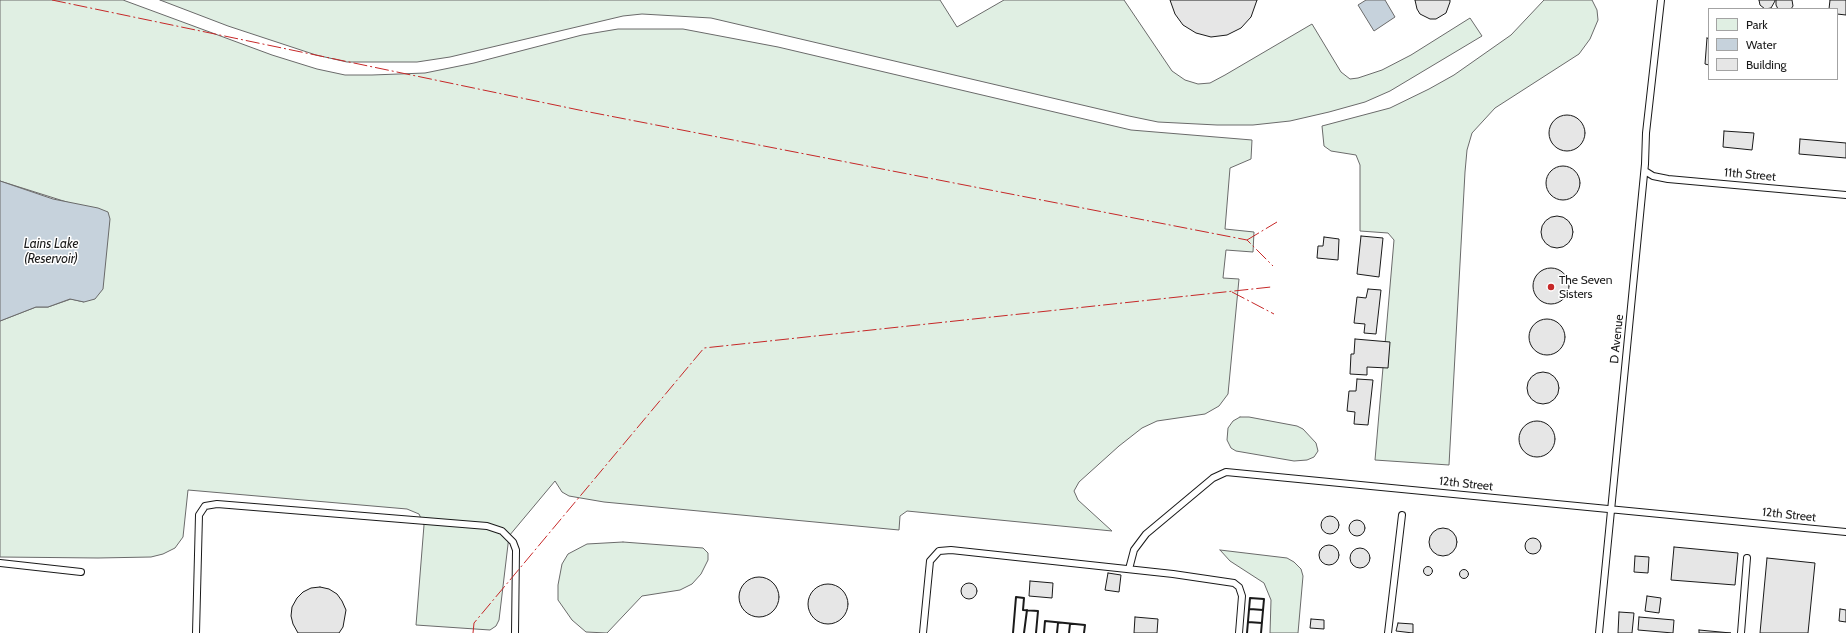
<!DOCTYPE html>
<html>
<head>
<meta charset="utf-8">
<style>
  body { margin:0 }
  #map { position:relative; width:1846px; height:633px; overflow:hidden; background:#fff; font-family:Cabin,sans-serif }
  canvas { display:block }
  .legend { position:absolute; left:1708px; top:8px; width:130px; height:72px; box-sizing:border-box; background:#fff; border:1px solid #a3a3a3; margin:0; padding:5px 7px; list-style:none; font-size:12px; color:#1a1a1a }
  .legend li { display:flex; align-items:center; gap:8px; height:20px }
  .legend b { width:20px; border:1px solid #a3a3a3 }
</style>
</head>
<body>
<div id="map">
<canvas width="1846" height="633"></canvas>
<ul class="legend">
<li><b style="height:11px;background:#e0efe3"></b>Park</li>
<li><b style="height:11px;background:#c6d2dc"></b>Water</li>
<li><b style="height:11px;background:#e6e6e6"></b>Building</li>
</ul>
</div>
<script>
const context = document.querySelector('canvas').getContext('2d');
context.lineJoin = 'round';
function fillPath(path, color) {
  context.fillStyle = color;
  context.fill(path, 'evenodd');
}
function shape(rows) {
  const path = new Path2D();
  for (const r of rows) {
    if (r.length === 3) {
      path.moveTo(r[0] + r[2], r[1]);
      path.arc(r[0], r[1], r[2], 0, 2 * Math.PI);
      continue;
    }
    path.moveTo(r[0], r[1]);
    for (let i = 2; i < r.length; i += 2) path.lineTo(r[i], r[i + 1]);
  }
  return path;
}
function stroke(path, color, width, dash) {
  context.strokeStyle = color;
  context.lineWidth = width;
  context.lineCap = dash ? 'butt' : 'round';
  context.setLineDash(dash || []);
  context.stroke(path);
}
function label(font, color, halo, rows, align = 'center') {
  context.font = font + ' Cabin,sans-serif';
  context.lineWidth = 3;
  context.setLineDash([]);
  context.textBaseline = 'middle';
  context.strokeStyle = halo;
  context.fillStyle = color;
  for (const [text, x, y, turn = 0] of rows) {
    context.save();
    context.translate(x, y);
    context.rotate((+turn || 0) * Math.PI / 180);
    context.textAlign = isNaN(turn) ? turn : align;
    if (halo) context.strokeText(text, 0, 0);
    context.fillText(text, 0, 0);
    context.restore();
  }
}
const green = shape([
  [0,0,123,0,272,55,317,69,345,75,372,75,425,73,474,63,582,35,618,29,683,29,778,47,1131,130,1252,140,1251,159,1230,168,1225,229,1254,232,1253,252,1226,250,1223,278,1239,279,1228,394,1219,406,1205,414,1157,421,1142,428,1119,446,1079,482,1074,491,1078,500,1112,531,907,511,900,516,899,530,604,502,569,496,562,492,555,481,509,536,499,620,496,626,490,630,416,625,424,525,419,514,407,509,188,490,183,537,175,548,163,554,151,557,98,558,0,557,0,321,36,307,48,307,71,299,84,302,73,204,0,181,0,0],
  [160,0,940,0,957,27,1004,0,1124,0,1172,71,1185,80,1198,84,1210,83,1225,75,1312,24,1341,72,1350,79,1358,78,1382,70,1411,55,1470,18,1482,36,1390,91,1365,102,1329,112,1290,121,1253,125,1217,125,1158,122,1129,116,711,18,642,14,623,16,450,57,417,62,347,62,316,55,228,26,160,0],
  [1544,0,1592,0,1597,10,1598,20,1590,39,1579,54,1495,108,1472,133,1467,150,1465,172,1449,465,1375,460,1394,240,1388,233,1360,231,1360,165,1356,155,1331,151,1324,146,1322,126,1390,108,1429,89,1454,75,1511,35,1544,0],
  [1240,417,1249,417,1297,426,1303,429,1316,443,1318,451,1314,457,1307,460,1294,461,1236,451,1231,448,1227,440,1228,428,1233,421,1240,417],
  [623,542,703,548,708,553,708,560,701,574,692,584,680,590,642,596,607,633,586,632,572,620,558,600,558,585,562,564,568,554,587,544,623,542],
  [1220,550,1287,558,1294,562,1301,569,1303,576,1298,633,1270,633,1271,600,1264,583,1230,561,1220,550]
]);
fillPath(green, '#e0efe3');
stroke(green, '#6a6a6a', 1);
const water = shape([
  [1366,0,1385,0,1395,17,1374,31,1358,5,1366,0],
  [0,181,53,199,98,208,108,212,110,219,103,289,95,299,84,302,70,299,48,307,36,307,0,321,0,181]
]);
fillPath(water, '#c6d2dc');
stroke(water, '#6a6a6a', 1);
const building = shape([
  [1257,0,1251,17,1241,28,1227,35,1211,37,1196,33,1183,25,1175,14,1170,0,1257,0],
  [1415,0,1450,0,1450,2,1446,13,1436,19,1430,19,1420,14,1417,9,1415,0],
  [1759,0,1775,0,1775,1,1771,8,1765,9,1760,5,1759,0],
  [1776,0,1792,0,1793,6,1791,9,1778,9,1776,5,1776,0],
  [1830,0,1846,0,1846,15,1837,14,1837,9,1829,9,1830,0],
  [1707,38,1709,39,1709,65,1705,64,1707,38],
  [1567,133,18],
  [1724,131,1754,133,1752,150,1723,147,1724,131],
  [1800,139,1846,143,1846,158,1799,154,1800,139],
  [1563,183,17],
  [1557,232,16],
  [1361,236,1383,238,1379,277,1357,274,1361,236],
  [1324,237,1339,239,1338,260,1317,258,1318,246,1323,246,1324,237],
  [1551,286,18],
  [1368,289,1381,290,1376,334,1364,333,1365,324,1354,323,1357,297,1366,298,1368,289],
  [1547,337,18],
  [1355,339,1390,342,1388,368,1367,367,1367,375,1350,374,1351,354,1354,354,1355,339],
  [1543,388,16],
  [1357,379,1373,380,1368,425,1354,424,1355,412,1347,411,1349,391,1356,391,1357,379],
  [1537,439,18],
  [1330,525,9],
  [1357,528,8],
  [1443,542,14],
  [1533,546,8],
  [1329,555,10],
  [1674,547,1738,553,1735,585,1671,580,1674,547],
  [1360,558,10],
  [1635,556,1649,557,1648,573,1634,572,1635,556],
  [1767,558,1815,563,1808,633,1760,633,1767,558],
  [1428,571,4.5],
  [1464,574,4.5],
  [1108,573,1121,575,1119,592,1105,590,1108,573],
  [759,597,20],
  [1030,581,1053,583,1052,598,1029,596,1030,581],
  [969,591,8],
  [828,604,20],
  [320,587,329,589,337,594,342,601,346,610,343,627,339,633,298,633,293,624,291,616,292,607,297,598,303,592,311,588,320,587],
  [1647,596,1661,598,1659,613,1645,611,1647,596],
  [1840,609,1846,610,1846,622,1839,621,1840,609],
  [1619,612,1634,613,1632,633,1618,633,1619,612],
  [1135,617,1158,619,1157,633,1134,633,1135,617],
  [1639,617,1674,620,1673,633,1638,630,1639,617],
  [1311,619,1324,620,1324,629,1310,628,1311,619],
  [1398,623,1413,624,1413,633,1396,631,1398,623],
  [1699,630,1731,633,1699,633,1699,630]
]);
fillPath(building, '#e6e6e6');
stroke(building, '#1a1a1a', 1);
const lane = shape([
  [1645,171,1653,176,1668,179,1846,195],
  [0,563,81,572],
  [1129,569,1134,550,1146,534,1213,478,1226,472,1846,532],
  [196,633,199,515,205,506,217,504,487,526,502,531,513,542,516,550,515,633],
  [923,633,930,561,939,551,951,550,1173,574,1234,583,1239,587,1242,596,1239,633],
  [1388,633,1402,515],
  [1599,633,1645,164,1646,133,1661,0],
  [1741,633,1747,558]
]);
stroke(lane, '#1a1a1a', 8);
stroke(lane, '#fff', 6);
stroke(shape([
  [1250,609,1263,610],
  [1248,622,1262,623],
  [1013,633,1016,597,1024,598,1023,610,1038,611,1036,633],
  [1024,633,1027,610],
  [1044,633,1045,621,1085,625,1084,633],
  [1057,633,1058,623],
  [1069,633,1070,624],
  [1247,633,1250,598,1264,599,1261,633]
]), '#1a1a1a', 2);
stroke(shape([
  [52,0,579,110,1247,240,1273,266],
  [1247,240,1277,222],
  [1232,292,1274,314],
  [473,633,474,623,704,348,1271,287]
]), '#c62828', 1, [14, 3, 2, 3]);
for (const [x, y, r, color] of [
  [1551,287,4,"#c62828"]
]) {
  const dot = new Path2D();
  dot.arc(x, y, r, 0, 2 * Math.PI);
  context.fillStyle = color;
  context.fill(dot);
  stroke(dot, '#fff', 1.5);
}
label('12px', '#1a1a1a', '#fff', [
  ["11th Street",1750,175,5],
  ["D Avenue",1617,339,-84],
  ["12th Street",1466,484,6],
  ["12th Street",1789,515,6]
]);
label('12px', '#1a1a1a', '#fff', [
  ["The Seven",1559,280],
  ["Sisters",1559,294]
], 'left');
label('italic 13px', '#1a1a1a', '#fff', [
  ["Lains Lake",51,244],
  ["(Reservoir)",51,259]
]);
</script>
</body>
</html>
